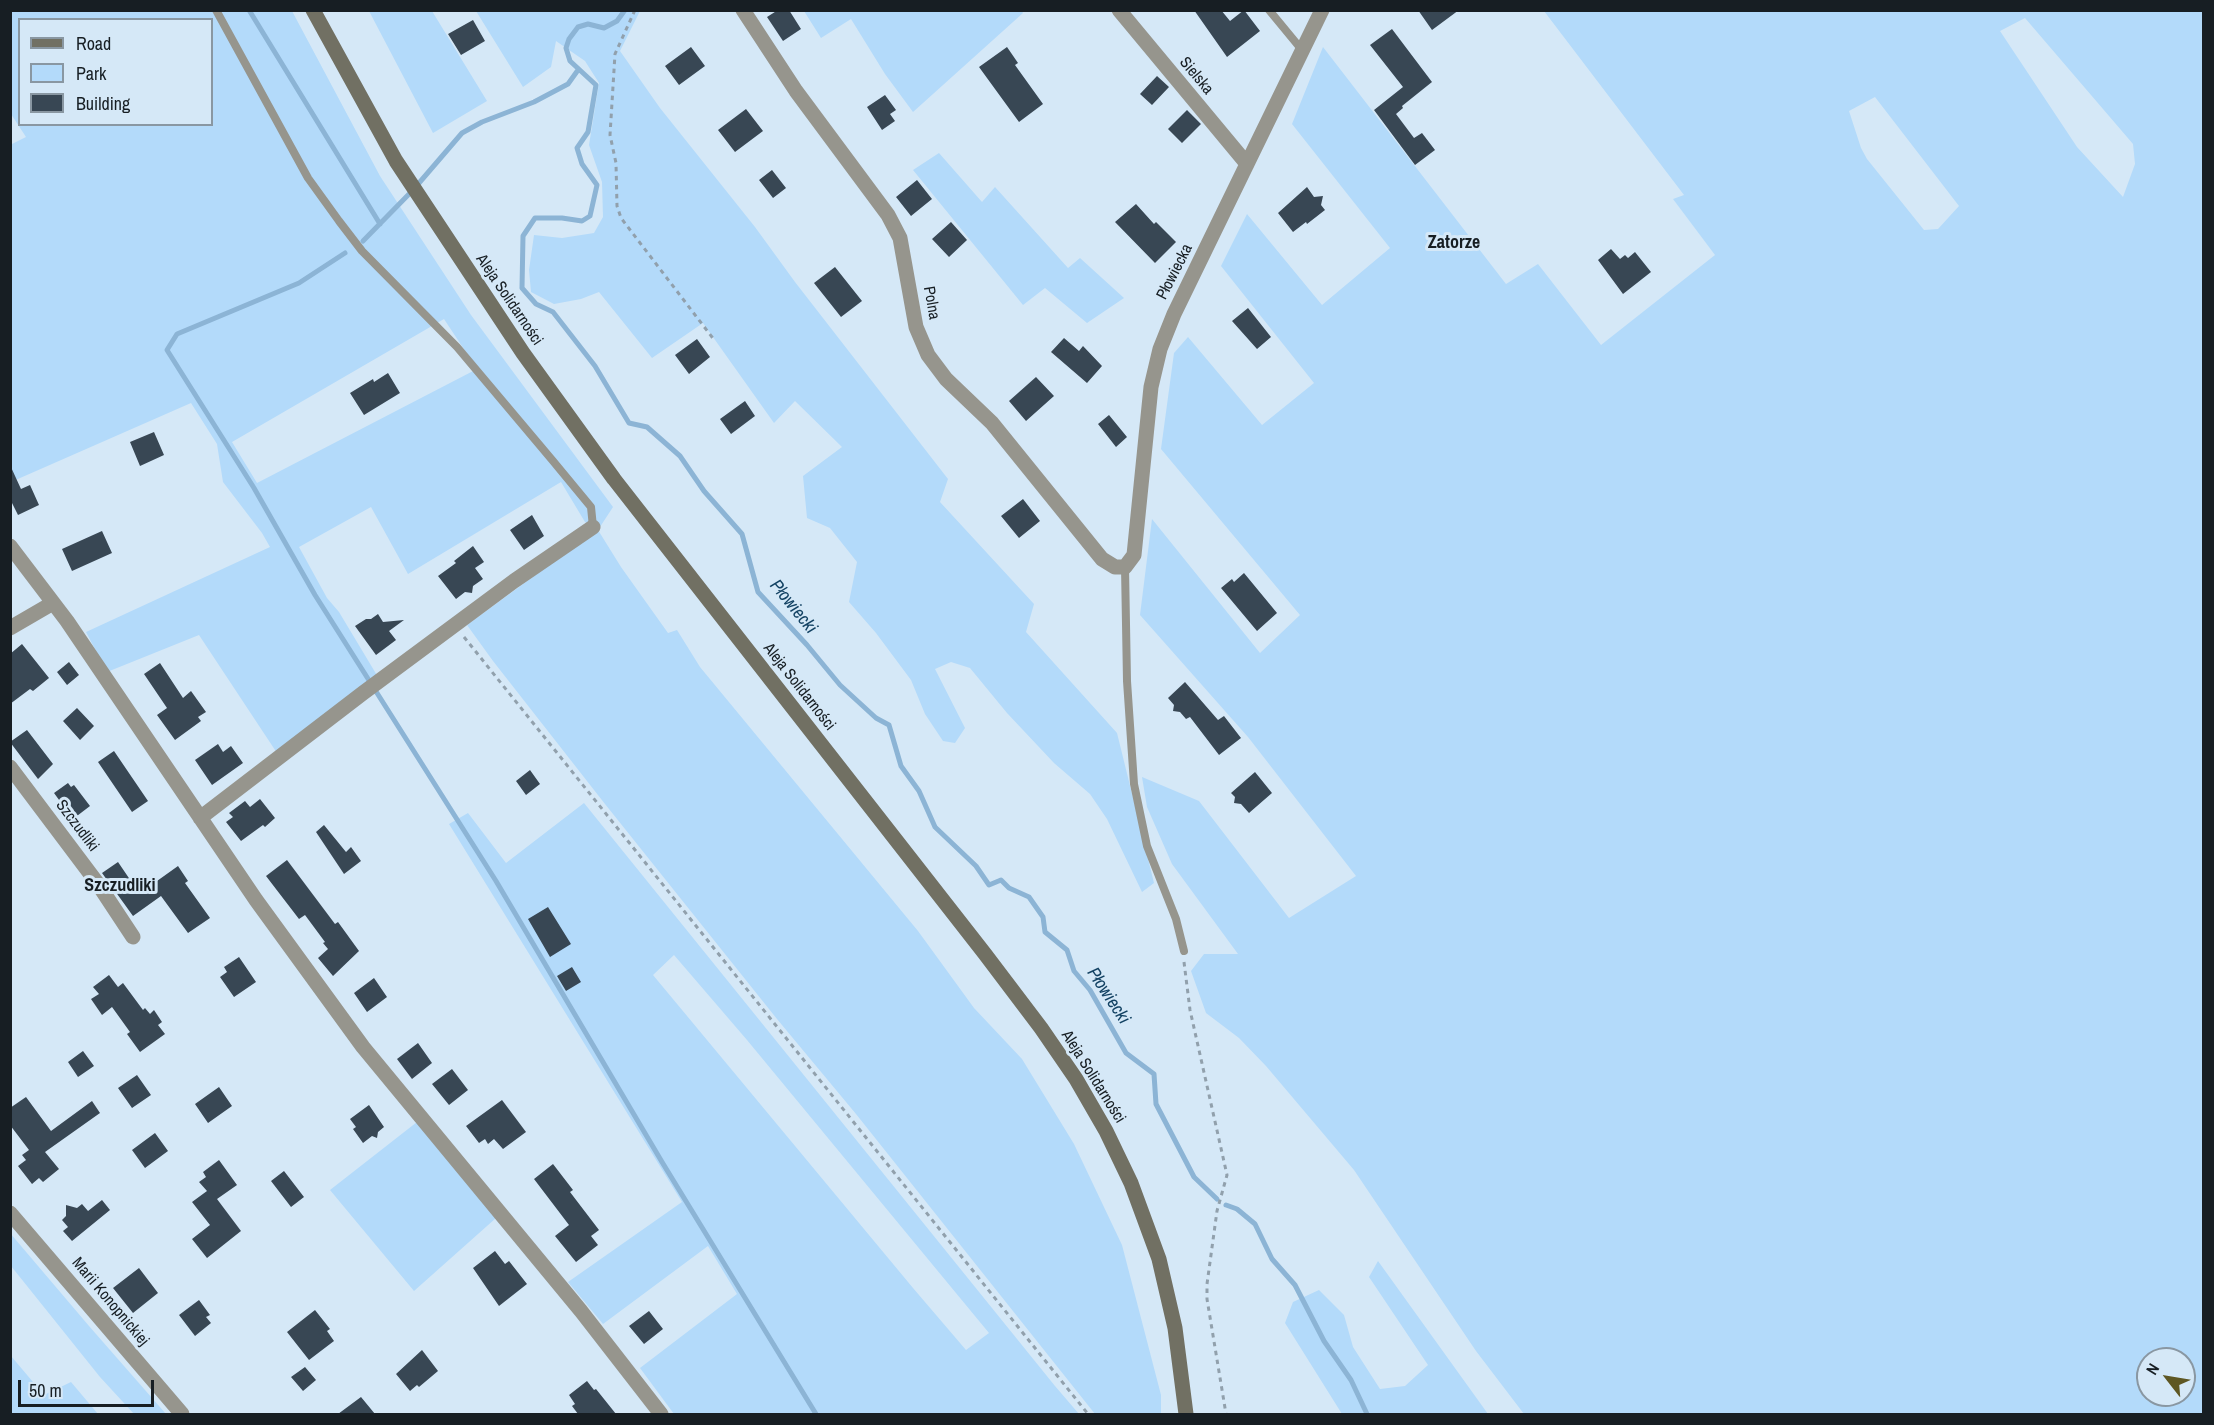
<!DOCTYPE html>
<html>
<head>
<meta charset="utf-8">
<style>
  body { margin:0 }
  #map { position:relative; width:2214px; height:1425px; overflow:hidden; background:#d5e8f7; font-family:"Archivo Narrow",sans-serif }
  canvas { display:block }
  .frame { position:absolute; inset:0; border:12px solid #171e23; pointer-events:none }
  .legend { position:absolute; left:18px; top:18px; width:195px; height:108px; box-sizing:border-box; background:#d5e8f7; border:2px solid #8997a2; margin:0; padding:8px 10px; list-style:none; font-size:18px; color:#171e23 }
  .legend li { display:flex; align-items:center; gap:12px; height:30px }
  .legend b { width:30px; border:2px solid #8997a2 }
  .north { position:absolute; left:2136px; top:1347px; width:60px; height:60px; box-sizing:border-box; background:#d5e8f7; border:2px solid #8997a2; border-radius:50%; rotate:301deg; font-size:16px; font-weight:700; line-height:24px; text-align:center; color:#171e23 }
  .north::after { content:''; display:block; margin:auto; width:21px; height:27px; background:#5e5723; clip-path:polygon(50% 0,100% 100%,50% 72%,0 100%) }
  .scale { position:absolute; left:18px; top:1380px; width:136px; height:27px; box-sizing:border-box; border:3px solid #171e23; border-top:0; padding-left:8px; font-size:18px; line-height:21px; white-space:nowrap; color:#171e23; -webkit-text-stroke:4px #d5e8f7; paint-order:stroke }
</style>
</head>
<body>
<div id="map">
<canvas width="2214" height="1425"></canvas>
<div class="frame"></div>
<ul class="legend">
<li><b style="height:8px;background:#717063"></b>Road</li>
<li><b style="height:16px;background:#b3dafa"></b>Park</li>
<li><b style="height:16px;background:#384754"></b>Building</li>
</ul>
<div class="north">N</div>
<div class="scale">50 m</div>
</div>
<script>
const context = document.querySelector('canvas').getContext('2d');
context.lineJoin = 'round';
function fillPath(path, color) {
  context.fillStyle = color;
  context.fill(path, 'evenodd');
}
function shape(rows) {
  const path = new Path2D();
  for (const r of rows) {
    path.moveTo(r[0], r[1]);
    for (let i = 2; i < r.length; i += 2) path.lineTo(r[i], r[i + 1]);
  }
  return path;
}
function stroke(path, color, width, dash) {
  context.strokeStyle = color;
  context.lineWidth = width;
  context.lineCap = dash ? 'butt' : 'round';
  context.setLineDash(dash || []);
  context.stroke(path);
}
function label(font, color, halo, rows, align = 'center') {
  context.font = font + ' "Archivo Narrow",sans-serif';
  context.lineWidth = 6;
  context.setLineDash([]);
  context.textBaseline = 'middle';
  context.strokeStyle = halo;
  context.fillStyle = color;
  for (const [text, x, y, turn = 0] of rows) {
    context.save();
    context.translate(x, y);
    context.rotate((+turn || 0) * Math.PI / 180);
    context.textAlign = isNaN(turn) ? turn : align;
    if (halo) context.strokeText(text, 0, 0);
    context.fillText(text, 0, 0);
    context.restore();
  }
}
fillPath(shape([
  [1021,10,1023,13,913,112,885,74,851,19,821,38,804,11],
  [11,11,292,11,380,176,471,315,613,507,598,530,621,567,668,633,677,630,700,667,918,931,974,1008,1022,1059,1074,1144,1122,1245,1161,1395,1161,1414,1095,1414,856,1114,777,1019,605,804,493,661,467,625,597,530,585,522,561,482,408,574,371,507,299,547,327,598,339,612,378,677,277,753,199,635,107,672,86,632,270,547,262,533,223,482,217,444,191,403,11,482,10,145,26,137,11,114],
  [20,20,212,20,212,124,20,124],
  [444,319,477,369,257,483,232,442],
  [369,11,432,11,487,101,433,133],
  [476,11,640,11,620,51,660,108,755,227,795,282,948,479,940,502,1034,604,1026,632,1117,733,1154,883,1142,892,1107,819,1090,794,1054,763,1007,713,970,668,951,662,935,669,965,728,955,743,943,741,925,714,911,680,876,633,849,602,857,562,830,528,807,518,803,476,842,447,795,401,774,423,703,323,652,358,599,292,581,299,554,304,531,292,529,270,534,235,562,238,594,233,603,217,602,182,589,145,599,83,585,61,556,41,551,67,523,87],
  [1544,11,2203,11,2203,1414,1524,1414,1476,1351,1354,1170,1266,1066,1239,1038,1206,1013,1191,971,1204,954,1238,954,1172,864,1147,807,1142,777,1199,801,1289,918,1356,876,1248,737,1140,615,1152,519,1260,653,1300,615,1161,449,1174,353,1188,337,1262,425,1314,383,1221,266,1247,214,1322,305,1390,248,1292,124,1323,47,1506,284,1538,264,1601,345,1715,255,1673,199,1684,195],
  [2025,18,2133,144,2135,164,2123,197,2077,147,2000,31],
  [1875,97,1959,206,1938,229,1924,230,1867,159,1861,148,1849,111],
  [2148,1359,2184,1359,2184,1395,2148,1395],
  [939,153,982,202,995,187,1068,268,1080,258,1124,298,1087,323,1045,288,1023,305,913,170],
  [584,803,1055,1386,1079,1414,674,1414,640,1368,737,1294,708,1246,603,1324,568,1282,682,1202,449,824,468,813,506,863],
  [674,955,747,1040,989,1333,966,1350,913,1288,653,975],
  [417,1122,496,1218,414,1291,330,1190],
  [10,1233,89,1326,166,1414,134,1414,100,1377,11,1266],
  [1378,1261,1465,1382,1488,1414,1342,1414,1285,1323,1293,1302,1319,1290,1344,1315,1353,1347,1380,1389,1405,1386,1428,1365,1369,1277],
  [11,1356,44,1395,71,1382,98,1414,11,1414]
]), '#b3dafa');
stroke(shape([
  [249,10,380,224],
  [625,10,617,21,604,28,588,24,578,27,569,39,566,48,570,61,596,85,588,132,577,148,582,164,597,185,590,216,582,221,562,218,535,218,523,236,522,288,536,304,553,312,595,366,629,423,647,427,680,456,704,491,742,534,758,592,807,645,840,685,876,718,889,725,901,766,919,791,935,827,976,866,989,885,1001,880,1009,888,1029,897,1043,917,1045,932,1067,950,1074,971,1090,990,1126,1053,1154,1074,1156,1104,1194,1177,1217,1199],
  [363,241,413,190,462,133,482,122,534,102,568,84,578,70],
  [345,253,299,283,177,334,167,350,254,488,315,595,496,881,662,1162,816,1414],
  [1226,1205,1237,1209,1255,1224,1272,1259,1295,1285,1324,1341,1351,1380,1367,1414]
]), '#8cb4d5', 5);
fillPath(shape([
  [778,10,789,10,801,29,783,41,767,17],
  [1194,10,1221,10,1230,21,1244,10,1260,31,1227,57],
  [1418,10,1459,10,1432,30],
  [473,20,485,41,461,55,448,34],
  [1392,29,1432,82,1402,106,1403,108,1396,114,1414,138,1422,133,1435,150,1415,165,1374,110,1403,87,1370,45],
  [691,47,705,66,679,85,665,66],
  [1007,47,1018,63,1015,65,1043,104,1019,122,979,67],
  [1157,76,1169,87,1152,105,1140,94],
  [885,95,896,110,890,114,895,121,882,130,867,107],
  [746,109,763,131,735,152,718,130],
  [1187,110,1201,124,1182,143,1168,129],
  [772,170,786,188,773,198,759,180],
  [917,180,932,199,911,216,896,197],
  [1307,187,1314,197,1323,196,1321,205,1325,210,1307,224,1306,222,1293,232,1278,213],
  [1136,204,1154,224,1156,222,1176,242,1155,263,1115,222],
  [951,222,967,240,949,257,932,239],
  [1611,249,1620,259,1625,255,1628,258,1635,252,1651,272,1623,294,1598,260],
  [835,267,862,301,841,317,814,283],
  [1248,308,1271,337,1257,349,1232,321],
  [1064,338,1079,351,1083,346,1102,366,1087,383,1051,352],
  [697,339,710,357,689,374,675,355],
  [388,373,400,393,364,415,350,393,373,379,374,382],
  [1036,377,1054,396,1026,421,1009,401],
  [745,401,755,416,731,434,720,419],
  [1109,415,1127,437,1116,447,1098,424],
  [154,432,164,455,140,466,130,442],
  [10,465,21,489,30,485,39,505,18,515,10,499],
  [1023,499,1040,521,1019,538,1001,516],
  [532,515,544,536,524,550,510,530],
  [102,531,112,553,72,571,62,549],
  [473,546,484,562,475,568,483,579,473,586,472,593,465,592,456,599,438,576,456,563,454,561],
  [1244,573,1277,613,1257,631,1221,588,1232,579,1234,582],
  [378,614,383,622,404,620,389,631,396,640,376,655,355,626,366,619,371,619],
  [22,644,49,678,33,691,30,689,10,704,10,654],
  [69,662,79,675,67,685,57,672],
  [160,663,183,698,191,691,206,712,198,717,201,721,175,740,157,715,167,708,144,674],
  [1185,682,1218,720,1224,716,1241,738,1219,755,1190,717,1186,719,1180,712,1173,711,1174,705,1168,698],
  [77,708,94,726,80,740,63,721],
  [27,730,53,764,38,779,10,742],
  [218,744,223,752,231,746,243,763,212,785,195,760],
  [114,751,148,801,132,812,98,762],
  [530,770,540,784,526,795,516,781],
  [1255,772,1272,793,1249,813,1241,804,1234,803,1235,797,1231,793],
  [68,783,71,787,74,785,90,806,73,819,54,793],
  [260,799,275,818,265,827,263,825,241,841,226,822,233,817,229,813,245,801,250,807],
  [324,825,346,852,351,847,361,861,344,874,316,832],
  [287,860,335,924,338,922,359,951,333,976,318,958,328,949,323,943,325,942,305,915,299,919,266,876],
  [118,862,135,887,139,885,143,891,178,866,188,881,185,883,210,918,188,933,161,896,133,916,102,873],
  [548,907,571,944,550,957,528,919],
  [239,957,256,982,234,997,220,977,227,972,224,967],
  [572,967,581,982,566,991,557,976],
  [109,975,118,987,123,983,143,1010,145,1008,150,1014,154,1010,162,1022,158,1025,165,1034,140,1052,127,1034,130,1032,112,1007,102,1015,91,999,99,994,93,987],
  [374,978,387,997,367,1012,354,993],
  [418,1043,432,1063,412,1079,397,1059],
  [83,1051,94,1066,78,1077,68,1062],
  [452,1069,468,1090,449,1105,432,1084],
  [137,1075,151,1095,132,1108,118,1088],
  [219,1087,232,1106,208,1123,195,1104],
  [26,1097,51,1131,92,1101,100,1113,45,1152,59,1169,43,1182,39,1178,32,1184,18,1166,26,1160,22,1155,29,1150,10,1125,10,1108],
  [502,1100,526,1132,503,1149,494,1139,488,1144,485,1139,479,1143,466,1126],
  [369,1105,384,1127,378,1132,377,1138,372,1136,363,1143,353,1129,356,1127,350,1119],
  [155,1133,168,1151,145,1168,132,1150],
  [219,1160,237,1185,217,1199,241,1231,207,1258,192,1239,210,1225,192,1202,207,1191,199,1182,206,1177,203,1172],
  [553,1164,573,1190,570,1192,599,1230,591,1236,598,1245,576,1262,555,1236,569,1225,534,1179],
  [284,1171,304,1197,291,1207,271,1181],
  [102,1200,110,1210,72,1241,63,1231,68,1227,62,1220,66,1216,66,1205,77,1208,82,1204,88,1211],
  [495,1251,505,1264,509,1261,527,1284,499,1306,473,1268],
  [139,1268,158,1293,133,1313,113,1288],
  [199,1300,210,1315,206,1317,211,1323,195,1336,179,1315],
  [315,1310,330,1329,327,1331,334,1341,309,1360,287,1332],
  [649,1311,663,1329,644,1344,629,1326],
  [422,1350,438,1371,419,1387,417,1385,410,1391,396,1374],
  [305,1367,316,1380,303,1391,291,1377],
  [587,1381,594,1390,596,1389,616,1414,578,1414,572,1406,575,1404,569,1395],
  [361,1397,375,1414,338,1414]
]), '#384754');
stroke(shape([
  [635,10,615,54,610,135,616,163,617,206,621,218,715,341],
  [464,637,1088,1414],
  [1184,962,1190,1010,1227,1175,1217,1211,1207,1284,1207,1299,1226,1414]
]), '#91a0ac', 3, [4.5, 4.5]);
stroke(shape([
  [216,10,308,178,339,221,362,251,457,347,553,461,591,507,593,527],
  [1269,10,1302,50],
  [1125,567,1127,681,1134,784,1147,846,1176,919,1184,951]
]), '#96958d', 8);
stroke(shape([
  [743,10,796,91,888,215,900,238,916,327,928,355,946,379,992,423,1102,559,1115,567,1125,567,1134,555,1151,387,1160,349,1174,314,1322,10],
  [1119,10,1247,164],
  [10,546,67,621,256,900,363,1047,581,1311,661,1414],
  [10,628,53,603],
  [10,767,98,884,133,937],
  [200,818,363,693,514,581,593,527],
  [10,1213,182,1414]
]), '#96958d', 15);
stroke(shape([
  [313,10,396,161,523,353,614,479,985,954,1041,1028,1076,1079,1106,1131,1131,1183,1159,1259,1175,1328,1186,1414]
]), '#717063', 15);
label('16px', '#171e23', '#d5e8f7', [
  ["Sielska",1196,76,50],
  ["Płowiecka",1175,272,-63],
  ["Aleja Solidarności",509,300,56],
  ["Polna",931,303,80],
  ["Aleja Solidarności",799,687,52],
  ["Szczudliki",77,826,53],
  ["Aleja Solidarności",1093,1077,58],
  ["Marii Konopnickiej",110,1302,50]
]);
label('bold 18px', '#171e23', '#d5e8f7', [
  ["Zatorze",1454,243],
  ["Szczudliki",120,886]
]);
label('italic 18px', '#134263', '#d5e8f7', [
  ["Płowiecki",793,607,51],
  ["Płowiecki",1108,996,57]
]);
</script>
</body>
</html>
